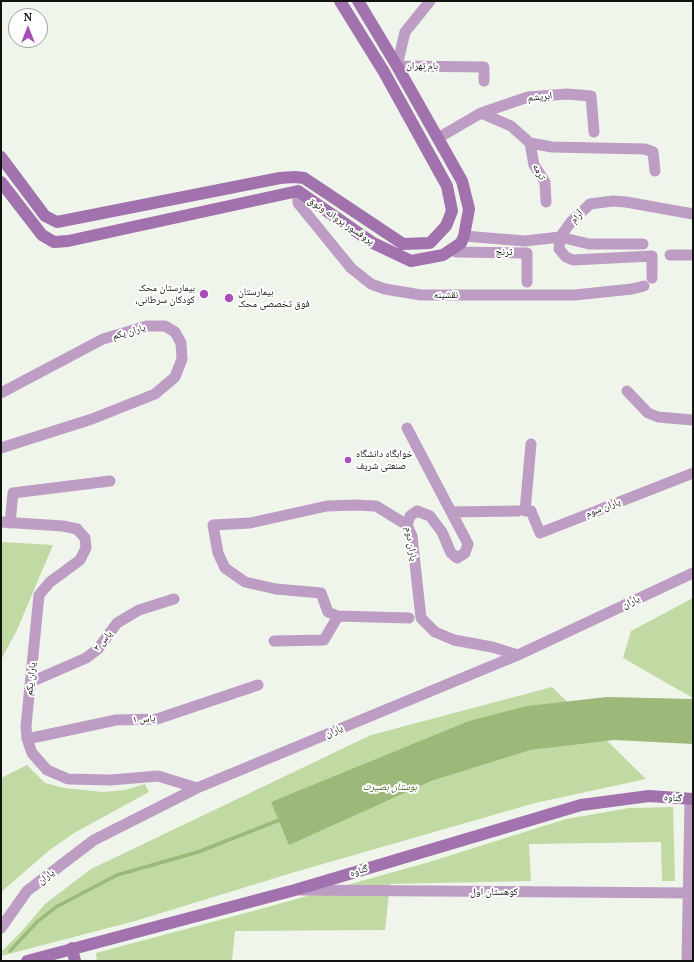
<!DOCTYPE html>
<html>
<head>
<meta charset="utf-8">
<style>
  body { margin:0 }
  #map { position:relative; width:694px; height:962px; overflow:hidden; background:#f0f5eb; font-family:"PT Serif",serif }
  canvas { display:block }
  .frame { position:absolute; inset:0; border:2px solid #111310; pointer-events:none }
  .north { position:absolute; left:8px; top:8px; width:40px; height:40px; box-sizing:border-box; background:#fff; border:1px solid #a0a19f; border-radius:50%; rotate:0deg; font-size:11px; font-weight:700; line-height:16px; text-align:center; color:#111310 }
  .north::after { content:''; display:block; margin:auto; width:14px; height:18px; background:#a74ebb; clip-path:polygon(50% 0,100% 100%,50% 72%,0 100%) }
</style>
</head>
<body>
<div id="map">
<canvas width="694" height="962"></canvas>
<div class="frame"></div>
<div class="north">N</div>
</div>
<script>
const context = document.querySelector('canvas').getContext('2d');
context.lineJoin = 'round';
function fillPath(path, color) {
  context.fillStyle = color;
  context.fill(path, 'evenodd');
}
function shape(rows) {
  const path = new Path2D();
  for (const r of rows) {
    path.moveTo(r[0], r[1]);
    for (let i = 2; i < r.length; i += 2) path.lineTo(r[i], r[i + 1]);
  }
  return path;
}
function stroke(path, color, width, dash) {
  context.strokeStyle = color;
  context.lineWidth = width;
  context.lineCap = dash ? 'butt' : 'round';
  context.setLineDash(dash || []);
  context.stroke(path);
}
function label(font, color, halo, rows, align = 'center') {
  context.font = font + ' "PT Serif","Noto Naskh Arabic",serif';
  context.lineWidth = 4;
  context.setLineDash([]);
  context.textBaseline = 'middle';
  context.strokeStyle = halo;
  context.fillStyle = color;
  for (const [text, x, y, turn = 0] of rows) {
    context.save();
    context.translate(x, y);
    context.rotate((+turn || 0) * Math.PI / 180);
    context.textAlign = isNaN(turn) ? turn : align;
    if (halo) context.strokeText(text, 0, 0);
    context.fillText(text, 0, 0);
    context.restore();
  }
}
fillPath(shape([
  [1,542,53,545,17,630,1,660],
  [693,598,693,698,623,658,631,631],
  [552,687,646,779,535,803,295,872,135,921,1,956,1,952,21,932,45,904,91,869,371,735],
  [27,765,45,783,64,788,103,792,125,790,145,784,149,792,74,833,51,849,1,892,1,778],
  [673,807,675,881,662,881,661,842,529,844,531,881,390,884,385,930,235,931,232,961,97,961,96,953,257,910,426,863,566,819,629,808]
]), '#c1d9a3');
fillPath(shape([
  [607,697,693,699,693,744,614,740,530,750,431,781,289,845,271,802,469,721,527,706]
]), '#9db97a');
stroke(shape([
  [10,951,37,922,56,907,117,875,198,852,282,819]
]), '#9db97a', 3.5);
stroke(shape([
  [430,1,405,32,397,66,484,67,484,81],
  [481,113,511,126,530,143,552,147,645,149,653,152,655,171],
  [438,138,481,113,528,97,567,94,591,96,594,132],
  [530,143,534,165,545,182,546,202],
  [298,191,298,203,351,268,371,284,385,289,421,295,575,295,632,289,644,286],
  [464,236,525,241,560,237,589,244,643,244],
  [454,248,456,252,527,253,527,282],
  [670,255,693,255],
  [652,278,652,256,573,260,566,257,559,249,560,237,571,222,590,204,613,201,626,202,693,214],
  [627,391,648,413,658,417,693,420],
  [1,393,103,339,147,326,165,326,175,332,181,343,182,359,175,377,155,394,92,419,1,448],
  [407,428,468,544,465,553,457,558,451,553,442,532,430,516,417,511,410,516,407,525,412,536,421,618,435,632,454,640,492,647,518,655],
  [531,444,525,511,531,511,540,533,693,473],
  [451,512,518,511],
  [1,522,63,526,77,529,85,538,86,548,80,560,50,582,39,595,26,726,27,739,32,753,47,770,68,779,111,780,158,776,197,788],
  [10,523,13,493,110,481],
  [407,525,376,506,355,505,327,506,250,523,213,525,218,553,225,568,245,582,276,589,321,593,328,612,338,616,409,618],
  [274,641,324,640,338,616],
  [31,682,86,658,98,649,117,623,139,610,174,599],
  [27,739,116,720,157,719,258,685],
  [300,890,693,893],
  [1,928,27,891,94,840,197,788,518,655,693,573],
  [687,961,690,799]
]), '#be9dc5', 11);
stroke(shape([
  [1,157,45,216,57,222,280,178,295,177,304,178,403,244,430,243,446,226,452,211,447,186,384,72,340,1],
  [1,182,42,235,54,242,68,241,298,191,373,243,411,261,443,255,461,243,464,236,469,209,462,181,397,66,358,1],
  [72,948,75,961],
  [27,961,295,890,581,805,649,796,693,799]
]), '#a272ae', 12);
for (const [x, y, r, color] of [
  [204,294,5,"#a74ebb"],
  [229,298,5,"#a74ebb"],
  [348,460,4,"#a74ebb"]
]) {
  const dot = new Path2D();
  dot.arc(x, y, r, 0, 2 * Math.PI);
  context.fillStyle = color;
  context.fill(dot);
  stroke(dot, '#fff', 1.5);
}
label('10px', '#111310', '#fff', [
  ["بام تهران",422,66,1],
  ["ابریشم",540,97,-6],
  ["ترمه",539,172,62],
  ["آرام",577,217,-45],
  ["پروفسور پروانه وثوق",341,221,34],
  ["ترنج",504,252],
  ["نقشینه",446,295],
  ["یاران یکم",129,332,-16],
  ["یاران سوم",603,508,-21],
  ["یاران دوم",411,544,81],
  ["یاران",631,602,-25],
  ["یاس ۲",103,641,-50],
  ["یاران یکم",31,679,-84],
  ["یاس ۱",144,719,-4],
  ["یاران",334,731,-23],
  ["گناوه",673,798,4],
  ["گناوه",359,871,-17],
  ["یاران",46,877,-38],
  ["کوهستان اول",494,892]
]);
label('10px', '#111310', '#fff', [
  ["بیمارستان محک",195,288,"right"],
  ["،کودکان سرطانی",195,300,"right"],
  ["بیمارستان",238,292],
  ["فوق تخصصی محک",238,304],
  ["خوابگاه دانشگاه",356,454],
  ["صنعتی شریف",356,466]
], 'left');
label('italic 10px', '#455e1c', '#fff', [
  ["بوستان بصیرت",390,787]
]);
</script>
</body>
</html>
